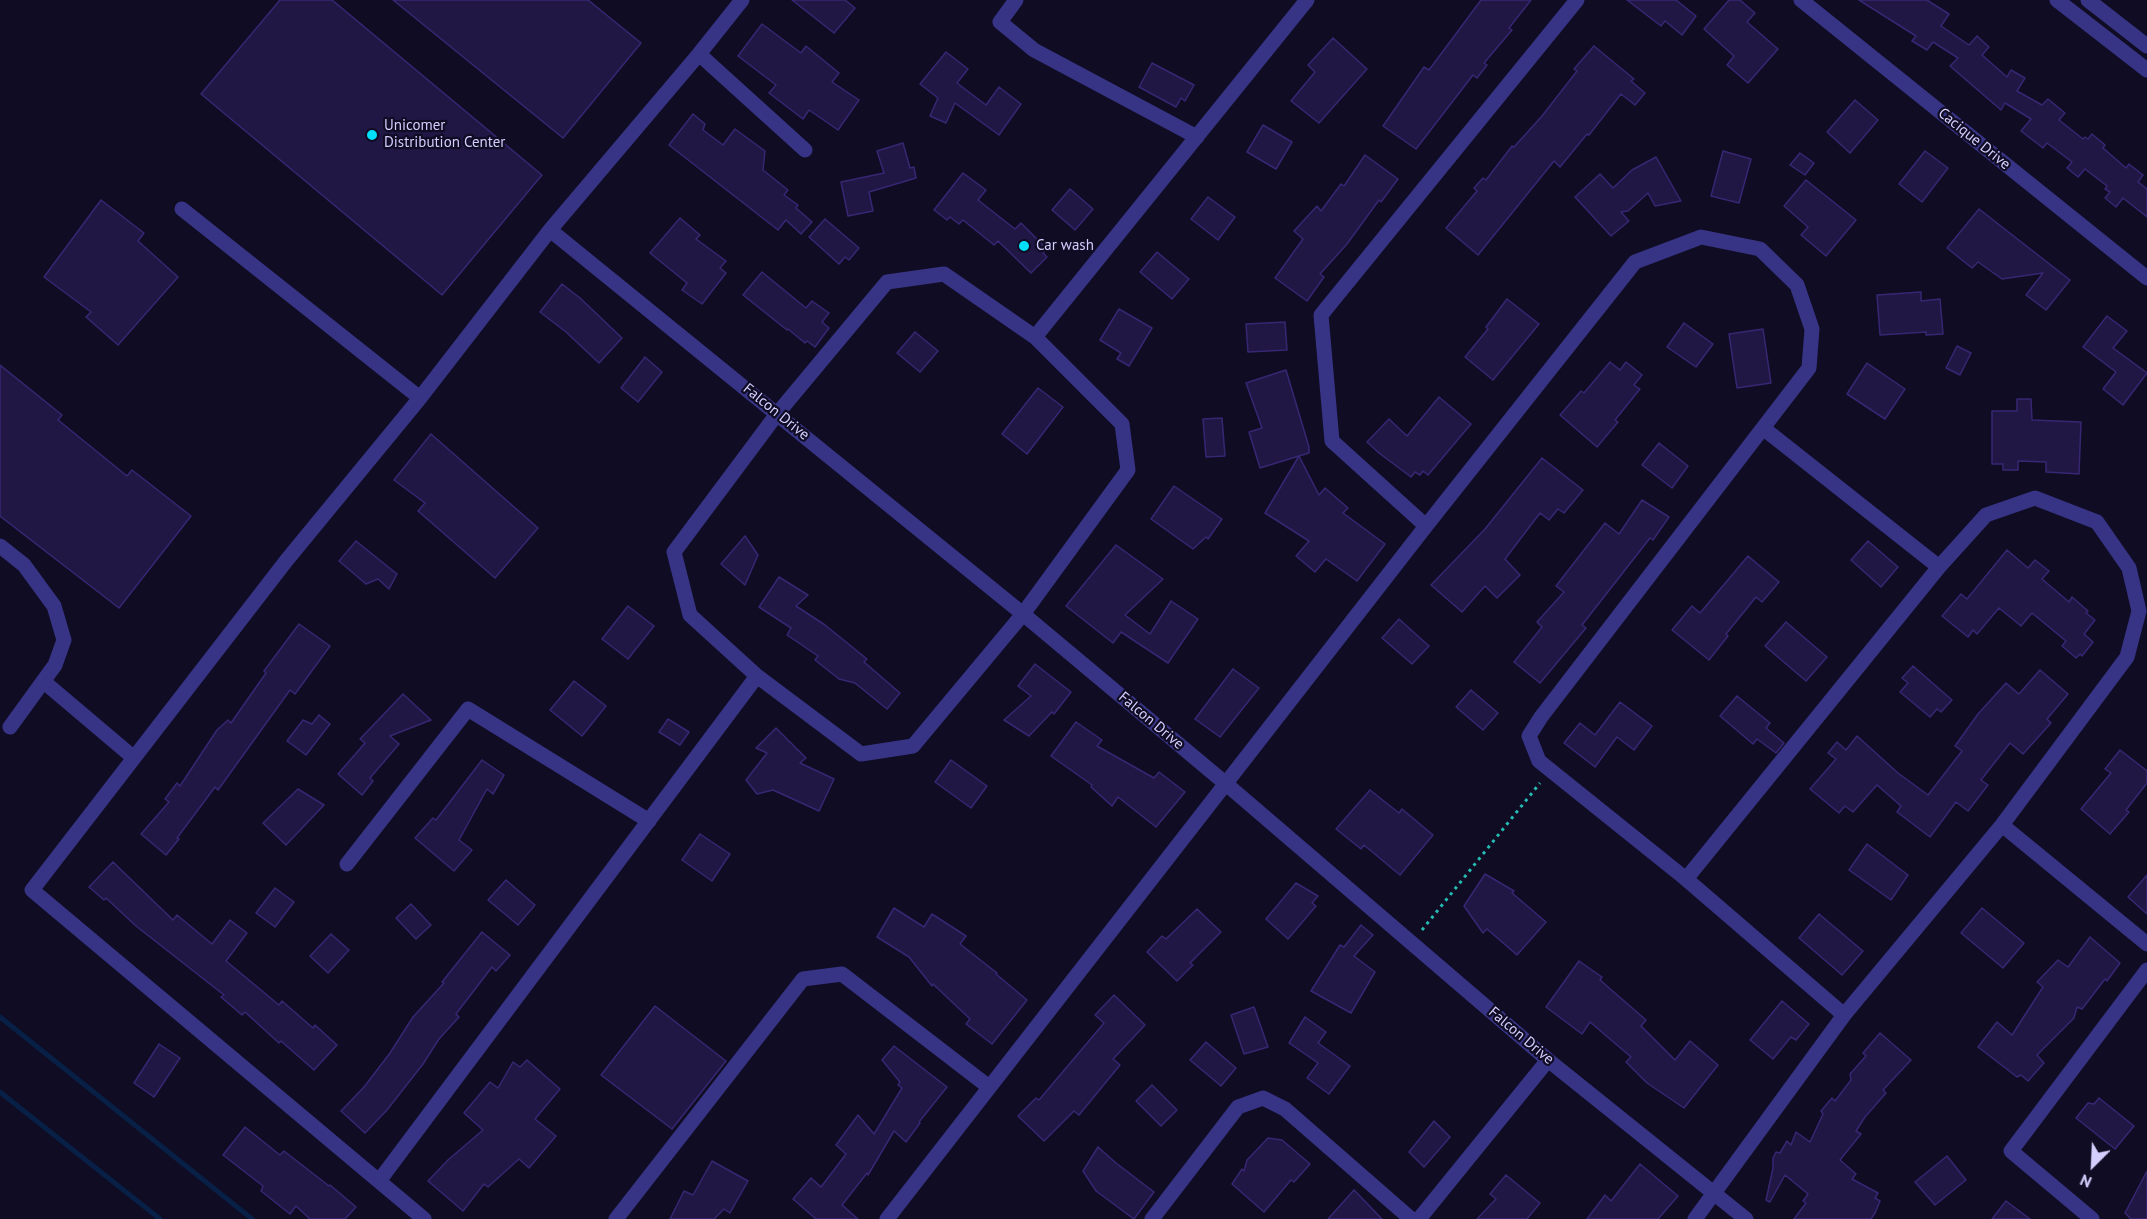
<!DOCTYPE html>
<html>
<head>
<meta charset="utf-8">
<style>
  body { margin:0 }
  #map { position:relative; width:2147px; height:1219px; overflow:hidden; background:#100c23; font-family:"PT Sans",sans-serif }
  canvas { display:block }
  .north { position:absolute; left:2063px; top:1135px; width:60px; height:60px; -webkit-text-stroke:4px #100c23; paint-order:stroke; rotate:204deg; font-size:16px; font-weight:700; line-height:24px; text-align:center; color:#d4ceff }
  .north::after { content:''; display:block; margin:auto; width:21px; height:27px; background:#d4ceff; clip-path:polygon(50% 0,100% 100%,50% 72%,0 100%) }
</style>
</head>
<body>
<div id="map">
<canvas width="2147" height="1219"></canvas>
<div class="north">N</div>
</div>
<script>
const context = document.querySelector('canvas').getContext('2d');
context.lineJoin = 'round';
function shape(rows) {
  const path = new Path2D();
  for (const r of rows) {
    path.moveTo(r[0], r[1]);
    for (let i = 2; i < r.length; i += 2) path.lineTo(r[i], r[i + 1]);
  }
  return path;
}
function stroke(path, color, width, dash) {
  context.strokeStyle = color;
  context.lineWidth = width;
  context.lineCap = dash ? 'butt' : 'round';
  context.setLineDash(dash || []);
  context.stroke(path);
}
function fillPath(path, color) {
  context.fillStyle = color;
  context.fill(path, 'evenodd');
}
function label(font, color, halo, rows, align = 'center') {
  context.font = font + ' "PT Sans",sans-serif';
  context.lineWidth = 4.5;
  context.setLineDash([]);
  context.textBaseline = 'middle';
  context.strokeStyle = halo;
  context.fillStyle = color;
  for (const [text, x, y, turn = 0] of rows) {
    context.save();
    context.translate(x, y);
    context.rotate((+turn || 0) * Math.PI / 180);
    context.textAlign = isNaN(turn) ? turn : align;
    if (halo) context.strokeText(text, 0, 0);
    context.fillText(text, 0, 0);
    context.restore();
  }
}
stroke(shape([
  [0,1017,252,1219],
  [0,1092,160,1219]
]), '#081f46', 5);
const building = shape([
  [280,0,332,0,542,175,442,295,201,94,280,0],
  [393,0,588,0,641,43,563,138,393,0],
  [792,0,845,0,855,8,834,33,792,0],
  [1481,0,1531,0,1509,28,1512,30,1484,63,1487,65,1477,78,1473,75,1416,149,1383,126,1424,67,1429,70,1481,0],
  [1627,0,1676,0,1696,16,1682,35,1665,21,1661,26,1627,0],
  [1729,0,1740,0,1755,13,1747,22,1778,49,1748,83,1727,65,1734,56,1704,29,1729,0],
  [1859,0,1927,0,1949,14,1941,26,1969,45,1977,36,1989,47,1982,55,2007,77,2011,70,2025,78,2017,91,2042,105,2048,99,2065,113,2059,120,2083,139,2085,137,2088,139,2092,134,2105,145,2103,148,2126,168,2129,164,2143,175,2138,182,2147,189,2147,217,2123,198,2116,207,2105,198,2110,192,2105,189,2107,186,2085,169,2078,177,2067,168,2072,162,2047,143,2043,148,2021,131,2031,119,2005,103,2001,110,1950,66,1958,58,1933,42,1927,50,1912,41,1916,36,1859,0],
  [762,24,801,53,806,46,839,73,832,82,859,100,838,130,809,110,803,119,769,93,776,85,738,56,762,24],
  [1333,38,1367,69,1319,123,1291,101,1315,72,1308,65,1333,38],
  [1594,46,1634,79,1631,81,1645,93,1635,105,1621,94,1589,135,1587,134,1560,167,1554,161,1478,255,1446,228,1477,191,1474,188,1483,178,1486,180,1512,146,1514,147,1542,116,1577,71,1574,69,1594,46],
  [946,52,968,69,957,83,986,105,999,87,1021,104,999,135,955,103,946,123,930,116,938,98,920,84,946,52],
  [1152,63,1194,85,1185,101,1181,98,1176,107,1139,87,1152,63],
  [1855,100,1878,120,1850,153,1827,132,1855,100],
  [693,114,705,124,703,130,723,145,735,129,765,151,763,170,788,190,784,195,798,205,796,208,812,222,801,234,786,220,778,230,669,145,693,114],
  [1263,125,1292,142,1276,169,1247,152,1263,125],
  [903,143,910,168,914,167,916,178,869,192,873,211,848,216,841,182,884,173,877,151,903,143],
  [1723,151,1751,159,1739,203,1711,196,1723,151],
  [1925,151,1948,168,1922,202,1899,184,1925,151],
  [1800,153,1814,163,1805,175,1790,165,1800,153],
  [1365,155,1398,179,1381,202,1379,200,1347,244,1320,274,1324,277,1307,301,1275,278,1303,239,1294,231,1317,206,1321,211,1341,184,1344,186,1365,155],
  [1656,157,1681,201,1655,206,1648,193,1628,211,1621,212,1629,221,1611,236,1575,197,1600,174,1613,188,1632,170,1656,157],
  [963,173,986,190,978,200,1015,229,1021,223,1047,249,1043,253,1047,257,1031,273,998,241,994,245,963,220,959,224,950,217,947,220,934,210,963,173],
  [1806,180,1856,220,1826,256,1801,235,1808,227,1784,206,1806,180],
  [1070,189,1093,209,1075,230,1052,210,1070,189],
  [1208,197,1235,217,1218,240,1191,219,1208,197],
  [101,200,144,233,138,241,178,277,118,345,86,317,91,312,44,277,101,200],
  [1979,209,2070,280,2046,310,2026,295,2043,273,2002,279,1978,262,1972,268,1947,248,1979,209],
  [680,218,700,235,696,239,726,261,720,268,726,273,702,304,682,290,687,283,650,253,680,218],
  [825,219,859,248,849,260,845,257,839,264,809,237,825,219],
  [1157,252,1189,279,1172,299,1140,272,1157,252],
  [762,272,806,308,812,301,829,313,822,322,829,328,815,347,807,341,805,343,788,329,787,330,743,295,762,272],
  [562,284,580,298,622,338,599,363,566,332,540,312,562,284],
  [1921,292,1921,301,1940,299,1943,334,1926,335,1926,332,1880,335,1877,295,1921,292],
  [1507,299,1539,324,1493,380,1465,357,1488,329,1486,327,1507,299],
  [1119,309,1152,328,1129,366,1117,359,1121,353,1100,340,1119,309],
  [2107,316,2127,331,2113,348,2147,373,2123,405,2103,389,2116,372,2083,347,2107,316],
  [1285,322,1287,350,1248,352,1246,324,1285,322],
  [1684,323,1713,344,1696,367,1667,347,1684,323],
  [1763,329,1771,383,1737,388,1729,334,1763,329],
  [915,332,938,351,920,372,897,353,915,332],
  [1957,346,1971,353,1960,375,1946,368,1957,346],
  [645,357,662,372,638,402,621,388,645,357],
  [1610,362,1620,370,1626,362,1642,375,1634,385,1640,389,1615,420,1618,422,1597,447,1560,415,1581,391,1584,393,1610,362],
  [1867,363,1905,389,1885,419,1847,394,1867,363],
  [0,365,62,415,58,420,127,476,132,470,191,516,119,608,0,516,0,365],
  [1286,370,1309,447,1309,453,1299,456,1319,495,1325,488,1348,508,1343,513,1385,544,1357,581,1326,559,1315,572,1296,556,1309,541,1265,513,1299,456,1260,468,1249,432,1262,428,1246,383,1286,370],
  [1038,388,1063,407,1027,454,1002,434,1038,388],
  [1439,397,1471,424,1428,475,1423,471,1420,475,1415,472,1411,477,1379,453,1367,442,1389,419,1407,436,1439,397],
  [2017,399,2031,399,2032,420,2081,422,2079,474,2046,472,2046,462,2018,461,2018,470,2003,470,2003,464,1992,464,1992,411,2017,411,2017,399],
  [1222,418,1225,456,1206,457,1203,419,1222,418],
  [431,434,538,528,495,578,418,511,425,503,394,480,431,434],
  [1659,443,1688,466,1672,488,1642,465,1659,443],
  [1542,458,1583,490,1564,513,1558,509,1549,520,1540,513,1505,559,1520,575,1497,598,1485,586,1462,612,1431,585,1485,529,1542,458],
  [1174,486,1222,519,1208,539,1206,537,1193,549,1151,519,1174,486],
  [1642,500,1669,517,1653,540,1650,538,1582,625,1586,628,1540,683,1514,662,1542,627,1537,622,1564,592,1556,586,1605,523,1619,534,1642,500],
  [745,536,758,555,745,585,721,564,745,536],
  [356,541,397,574,389,589,378,579,366,584,339,561,356,541],
  [1868,541,1898,567,1881,587,1851,560,1868,541],
  [1116,545,1163,579,1125,615,1150,634,1171,601,1198,619,1168,663,1121,632,1113,643,1066,606,1116,545],
  [2007,550,2028,568,2035,560,2049,571,2042,579,2069,602,2072,597,2088,611,2086,613,2095,620,2084,634,2093,642,2082,656,2080,654,2076,658,2062,646,2066,641,2032,613,2021,626,1999,608,1977,634,1973,630,1968,637,1942,616,1961,594,1967,599,2007,550],
  [1748,556,1779,582,1762,602,1756,597,1726,634,1728,636,1709,660,1672,630,1692,606,1700,613,1748,556],
  [779,577,808,595,796,606,825,625,867,659,864,662,900,693,887,709,855,683,839,679,815,660,818,656,787,635,791,628,759,607,779,577],
  [628,606,654,626,628,659,602,639,628,606],
  [1399,619,1429,646,1412,664,1382,638,1399,619],
  [1786,622,1827,657,1806,681,1765,646,1786,622],
  [299,624,330,646,295,694,290,690,218,790,215,787,177,838,179,839,166,855,141,834,169,802,165,799,177,783,180,786,217,730,228,720,231,723,266,673,264,671,299,624],
  [1035,664,1071,692,1054,714,1052,712,1029,736,1004,720,1031,696,1018,686,1035,664],
  [1913,666,1952,700,1941,712,1937,709,1930,717,1900,692,1908,683,1902,678,1913,666],
  [1233,669,1259,688,1220,737,1195,719,1233,669],
  [2040,670,2068,694,2047,719,2051,723,2023,754,2010,743,1981,780,1988,785,1968,811,1956,802,1930,837,1897,812,1901,806,1877,785,1853,812,1845,806,1839,813,1810,789,1836,759,1828,753,1837,742,1846,750,1857,736,1898,773,1928,795,1962,751,1955,746,1978,714,2006,683,2019,694,2040,670],
  [574,681,606,706,582,736,550,710,574,681],
  [1471,690,1498,713,1483,730,1456,707,1471,690],
  [403,694,431,720,390,736,399,744,370,778,373,781,362,795,338,774,365,743,360,739,403,694],
  [1737,696,1770,723,1766,728,1784,743,1776,753,1757,739,1753,744,1720,716,1737,696],
  [1620,702,1652,726,1634,750,1617,737,1595,767,1564,743,1580,723,1595,735,1620,702],
  [319,715,330,724,306,755,287,741,303,720,312,724,319,715],
  [668,719,689,732,680,745,659,732,668,719],
  [1076,722,1102,740,1097,746,1154,778,1159,772,1185,792,1156,827,1118,797,1112,806,1091,787,1092,785,1051,756,1076,722],
  [776,728,806,758,800,763,834,779,819,811,773,790,757,794,746,780,767,753,756,748,776,728],
  [2120,750,2147,771,2147,783,2126,810,2129,812,2110,834,2081,809,2111,773,2105,769,2120,750],
  [482,760,504,775,493,794,487,789,459,840,472,850,454,871,415,838,433,818,436,820,482,760],
  [951,760,987,786,971,808,935,782,951,760],
  [298,789,324,805,286,845,263,823,298,789],
  [1370,790,1399,813,1402,809,1433,835,1400,875,1364,845,1361,849,1336,829,1370,790],
  [700,834,730,854,712,881,682,860,700,834],
  [1867,844,1908,875,1891,900,1849,870,1867,844],
  [113,862,173,920,177,915,212,944,230,920,247,933,226,961,279,1005,282,1001,313,1028,315,1025,337,1045,314,1070,281,1041,279,1043,245,1012,242,1015,221,997,224,995,136,926,106,898,104,900,89,887,113,862],
  [1485,874,1514,891,1512,893,1546,922,1517,955,1487,929,1483,933,1464,906,1485,874],
  [2147,875,2147,914,2128,897,2147,875],
  [506,880,535,905,518,925,488,900,506,880],
  [1296,883,1318,896,1312,903,1316,906,1288,939,1266,919,1296,883],
  [275,888,294,902,275,927,256,913,275,888],
  [411,904,431,925,416,939,396,918,411,904],
  [894,908,924,927,932,914,966,936,960,944,997,973,996,974,1027,1000,992,1044,966,1024,970,1019,933,984,932,986,909,957,877,937,894,908],
  [1982,908,2024,943,2003,968,1961,933,1982,908],
  [1197,909,1221,932,1190,963,1193,965,1177,981,1147,952,1162,936,1166,939,1197,909],
  [1819,914,1863,951,1842,975,1799,938,1819,914],
  [1361,925,1373,935,1354,956,1375,972,1351,1013,1311,991,1340,945,1344,947,1361,925],
  [482,932,510,955,496,971,492,967,456,1014,459,1017,439,1039,423,1064,387,1110,365,1133,341,1111,364,1087,390,1053,413,1017,444,983,442,982,482,932],
  [331,934,349,950,328,973,310,956,331,934],
  [2090,937,2120,963,2107,981,2105,979,2082,1009,2077,1007,2074,1018,2037,1055,2044,1063,2028,1081,2021,1075,2017,1077,1978,1047,1997,1022,2012,1035,2043,987,2037,982,2058,960,2068,967,2090,937],
  [1579,961,1602,977,1600,980,1646,1020,1641,1026,1675,1060,1690,1041,1718,1065,1684,1108,1647,1083,1626,1062,1631,1057,1590,1022,1582,1034,1546,1007,1579,961],
  [1114,995,1145,1025,1113,1059,1120,1065,1079,1115,1074,1111,1044,1141,1018,1116,1036,1098,1039,1100,1104,1023,1095,1015,1114,995],
  [1782,1001,1809,1024,1796,1040,1791,1037,1773,1059,1750,1040,1782,1001],
  [655,1006,726,1061,672,1129,601,1075,655,1006],
  [1254,1007,1268,1047,1244,1054,1231,1015,1254,1007],
  [1305,1017,1326,1032,1318,1043,1350,1066,1329,1094,1307,1078,1318,1063,1289,1043,1305,1017],
  [1880,1033,1911,1060,1883,1090,1886,1093,1865,1117,1856,1131,1861,1134,1840,1160,1856,1174,1852,1179,1878,1193,1875,1198,1880,1201,1875,1213,1871,1219,1794,1219,1806,1203,1803,1201,1808,1194,1785,1175,1770,1202,1766,1200,1773,1168,1773,1158,1776,1152,1780,1153,1787,1141,1791,1145,1796,1132,1810,1142,1823,1114,1821,1111,1832,1098,1835,1101,1851,1080,1850,1074,1866,1056,1863,1053,1880,1033],
  [1206,1042,1236,1068,1221,1086,1190,1060,1206,1042],
  [159,1044,180,1058,154,1097,134,1083,159,1044],
  [894,1046,947,1087,919,1122,920,1123,906,1142,894,1131,868,1175,867,1173,842,1205,858,1219,816,1219,793,1199,811,1178,821,1187,846,1154,836,1145,858,1115,874,1134,902,1088,898,1085,900,1082,882,1060,894,1046],
  [527,1060,560,1089,535,1119,556,1136,529,1168,519,1159,488,1187,484,1184,463,1211,428,1181,448,1160,483,1130,464,1113,490,1082,498,1088,513,1062,520,1067,527,1060],
  [1152,1085,1177,1110,1161,1126,1136,1101,1152,1085],
  [2099,1098,2134,1126,2115,1149,2076,1118,2088,1103,2094,1104,2099,1098],
  [1434,1121,1450,1137,1424,1167,1409,1152,1434,1121],
  [245,1127,280,1155,284,1151,329,1186,330,1185,356,1207,345,1219,310,1219,296,1206,290,1214,261,1191,263,1186,223,1155,245,1127],
  [1268,1138,1282,1140,1310,1164,1294,1182,1291,1180,1264,1212,1232,1184,1242,1169,1244,1171,1247,1160,1268,1138],
  [1098,1147,1116,1163,1154,1192,1134,1219,1096,1191,1083,1171,1098,1147],
  [1947,1156,1966,1180,1935,1205,1915,1182,1947,1156],
  [712,1161,748,1181,730,1213,724,1209,714,1219,670,1219,684,1191,693,1195,712,1161],
  [1640,1164,1678,1196,1658,1219,1587,1219,1605,1195,1611,1201,1640,1164],
  [2147,1171,2147,1219,2131,1219,2125,1213,2147,1171],
  [1506,1175,1540,1203,1527,1219,1477,1219,1496,1199,1490,1194,1506,1175],
  [1354,1190,1382,1219,1328,1219,1354,1190],
  [2006,1201,2030,1219,1992,1219,2006,1201]
]);
fillPath(building, '#201745');
stroke(building, '#372773', 1.5);
stroke(shape([
  [1422,930,1540,783]
]), '#25bcb4', 3, [3, 4.5]);
stroke(shape([
  [1016,0,1000,22,1034,50,1197,137],
  [1801,0,2147,278],
  [2057,0,2147,70],
  [2088,0,2147,46],
  [699,54,805,150],
  [182,209,420,398],
  [550,230,1023,614,1225,783,1548,1060,1746,1219],
  [944,274,1035,337,1122,424,1128,470,1023,614,913,746,861,754,757,676,690,615,674,552,777,414,887,282,944,274],
  [1035,337,1307,0],
  [1763,428,1939,567],
  [1426,526,1332,441,1321,315,1577,0],
  [0,546,24,565,54,606,64,640,55,665,10,727],
  [43,681,134,758],
  [2002,825,2147,944],
  [347,864,468,709,649,821],
  [1686,879,1939,567,1986,515,2035,498,2097,522,2129,568,2139,611,2127,657,2002,825,1844,1015,1695,1219],
  [379,1181,757,676],
  [424,1219,32,890,286,561,420,398,550,230,699,54,742,0],
  [616,1219,803,979,842,974,989,1087],
  [887,1219,1426,526,1635,262,1701,237,1760,249,1797,285,1812,329,1809,368,1541,717,1529,736,1539,761,1686,879,1844,1015],
  [1152,1219,1238,1107,1263,1098,1285,1109,1411,1219],
  [1419,1219,1548,1060],
  [2092,1219,2011,1151,2147,970]
]), '#373486', 15);
for (const [x, y, r, color] of [
  [372,135,6,"#00dff9"],
  [1024,246,6,"#00dff9"]
]) {
  const dot = new Path2D();
  dot.arc(x, y, r, 0, 2 * Math.PI);
  context.fillStyle = color;
  context.fill(dot);
  stroke(dot, '#100c23', 2);
}
label('15px', '#d4ceff', '#100c23', [
  ["Unicomer",384,126],
  ["Distribution Center",384,143],
  ["Car wash",1036,246]
], 'left');
label('15px', '#d4ceff', '#100c23', [
  ["Cacique Drive",1974,139,39],
  ["Falcon Drive",776,412,39],
  ["Falcon Drive",1151,721,40],
  ["Falcon Drive",1521,1036,40]
]);
</script>
</body>
</html>
